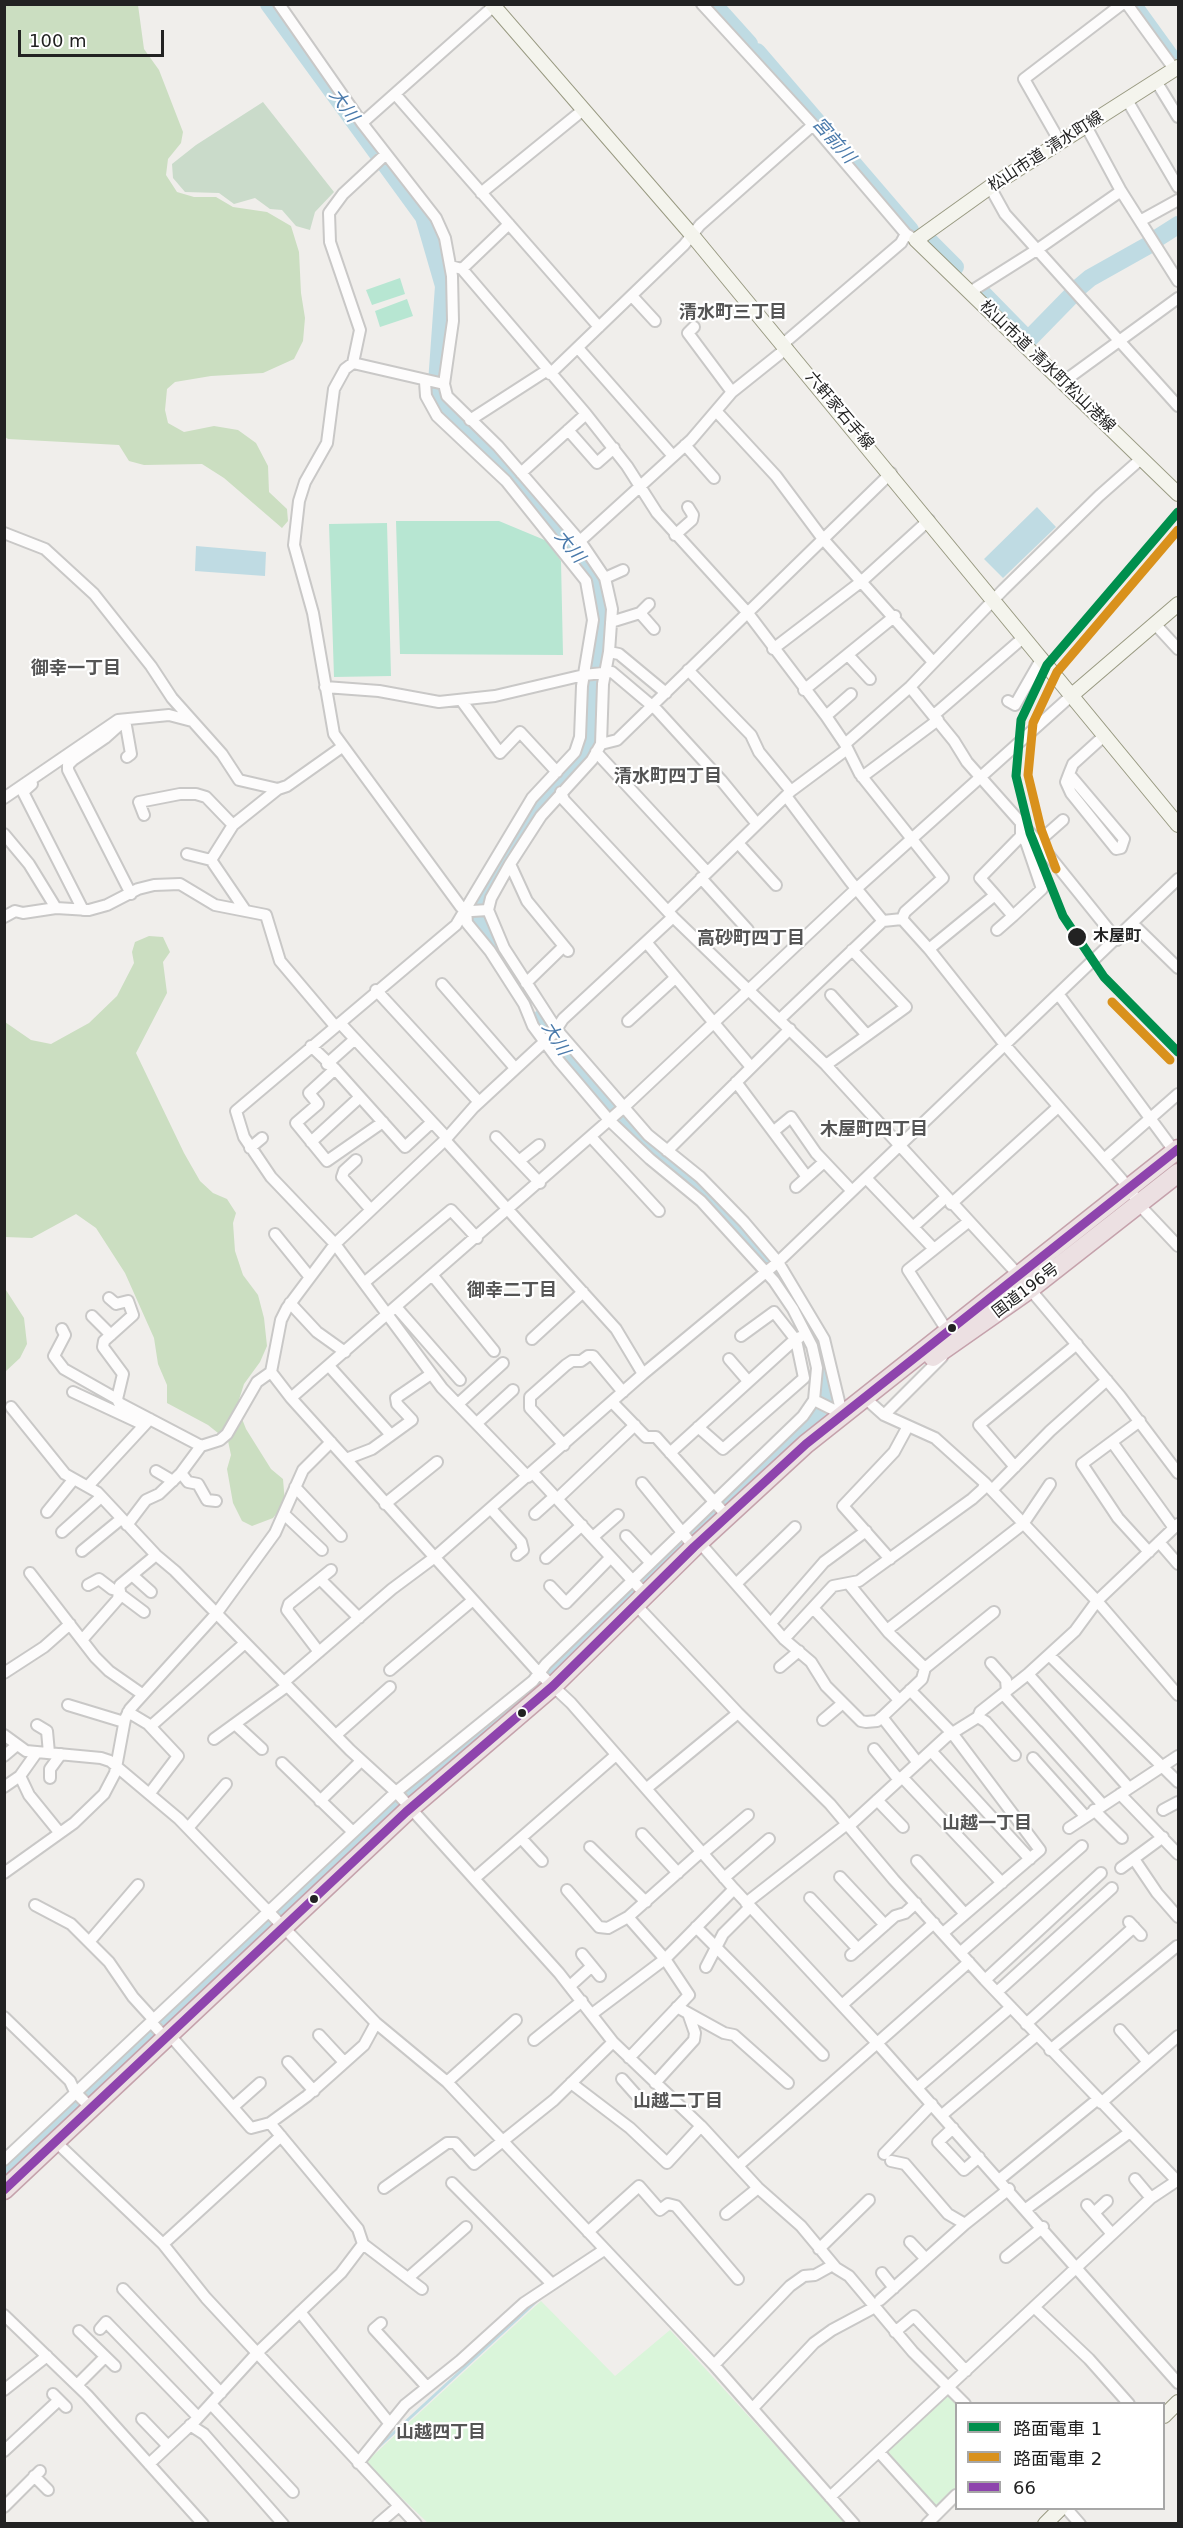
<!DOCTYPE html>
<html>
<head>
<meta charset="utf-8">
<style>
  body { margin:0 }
  #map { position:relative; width:1183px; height:2528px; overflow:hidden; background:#f0eeeb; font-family:"DejaVu Sans","Noto Sans JP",sans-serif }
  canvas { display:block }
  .frame { position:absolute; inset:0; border:6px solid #222; pointer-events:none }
  .legend { position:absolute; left:955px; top:2402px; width:210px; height:108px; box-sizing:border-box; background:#fff; border:2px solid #a7a7a7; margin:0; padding:8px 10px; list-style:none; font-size:18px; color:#222 }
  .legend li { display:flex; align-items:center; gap:12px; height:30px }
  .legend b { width:30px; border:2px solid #a7a7a7 }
  .scale { position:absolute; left:18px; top:30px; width:146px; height:27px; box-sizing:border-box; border:3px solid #222; border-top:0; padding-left:8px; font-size:18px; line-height:21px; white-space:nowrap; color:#222; -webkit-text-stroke:4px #fff; paint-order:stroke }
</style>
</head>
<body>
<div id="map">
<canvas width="1183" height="2528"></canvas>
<div class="frame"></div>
<ul class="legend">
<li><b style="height:8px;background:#008f4d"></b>路面電車 1</li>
<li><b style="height:8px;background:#d9911c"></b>路面電車 2</li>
<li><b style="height:8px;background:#8e44ad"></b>66</li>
</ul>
<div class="scale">100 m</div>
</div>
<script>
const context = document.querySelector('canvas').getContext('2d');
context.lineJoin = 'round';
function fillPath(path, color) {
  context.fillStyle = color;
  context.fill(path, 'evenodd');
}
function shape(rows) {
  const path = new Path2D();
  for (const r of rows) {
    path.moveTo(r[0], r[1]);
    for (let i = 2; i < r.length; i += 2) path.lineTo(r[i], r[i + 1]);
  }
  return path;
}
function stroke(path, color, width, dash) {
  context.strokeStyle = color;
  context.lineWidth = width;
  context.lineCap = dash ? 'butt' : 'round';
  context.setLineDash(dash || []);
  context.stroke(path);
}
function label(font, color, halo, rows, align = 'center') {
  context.font = font + ' "DejaVu Sans","Noto Sans JP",sans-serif';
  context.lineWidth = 4.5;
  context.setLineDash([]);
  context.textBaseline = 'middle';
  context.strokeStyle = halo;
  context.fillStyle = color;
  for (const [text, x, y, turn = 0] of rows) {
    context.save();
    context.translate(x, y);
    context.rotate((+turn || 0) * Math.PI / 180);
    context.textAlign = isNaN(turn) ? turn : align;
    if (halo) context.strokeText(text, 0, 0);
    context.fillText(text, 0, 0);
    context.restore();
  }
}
fillPath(shape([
  [4,5,138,5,144,49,159,70,183,132,181,143,168,159,166,175,177,192,194,197,216,197,233,207,267,212,291,226,299,252,301,293,305,318,303,341,294,359,263,373,211,376,175,382,167,389,165,410,168,423,184,432,214,426,238,430,256,443,268,466,269,492,287,509,288,521,282,528,224,478,202,464,144,465,129,461,119,445,8,439,5,437],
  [149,936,163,937,170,952,163,962,167,993,136,1053,184,1153,200,1181,213,1193,227,1199,236,1213,233,1223,235,1251,243,1275,258,1295,264,1318,267,1346,260,1362,244,1384,237,1406,246,1429,271,1469,283,1479,285,1503,273,1518,252,1526,242,1521,233,1503,227,1469,231,1455,228,1441,208,1425,167,1403,167,1385,158,1364,154,1338,125,1273,96,1228,76,1214,32,1238,5,1237,5,1022,31,1040,51,1044,89,1023,117,996,134,963,132,952,135,942],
  [4,1287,24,1318,27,1344,20,1358,5,1372]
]), '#cbdec1');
fillPath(shape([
  [263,102,334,192,315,212,310,230,296,226,282,210,270,209,255,198,234,204,219,193,185,192,173,178,172,164,196,145]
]), '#cadbca');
fillPath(shape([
  [541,2301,615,2376,670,2330,846,2523,428,2523,365,2463],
  [951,2393,961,2403,956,2404,956,2491,936,2511,885,2455]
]), '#daf5da');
fillPath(shape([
  [400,278,405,294,372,305,366,290],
  [407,299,413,316,380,327,375,311],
  [396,521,499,521,547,541,561,561,563,655,400,654],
  [387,523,391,676,334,677,329,524]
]), '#b7e6d2');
fillPath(shape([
  [1037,507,1056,527,1003,578,984,559],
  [196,546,266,552,265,576,195,571]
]), '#bfdbe3');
stroke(shape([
  [373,2452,540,2298]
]), '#bfdbe3', 3);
stroke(shape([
  [1137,4,1176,58]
]), '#bfdbe3', 10);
stroke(shape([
  [269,4,424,217,444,286,436,397,442,409,486,448,568,544,592,575,600,608,590,737,585,756,539,806,482,902,479,914,482,923,512,969],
  [713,4,749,44],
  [757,52,910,230],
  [1156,239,1178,225],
  [930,242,955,267],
  [1077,289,1090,278,1147,246],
  [982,293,1028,340,1071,296],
  [283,1909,387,1810,537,1685,757,1472,806,1428,820,1409,825,1393,821,1357,805,1321,766,1261,706,1195,631,1131,607,1106,577,1073,543,1017],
  [4,2173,74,2104,269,1923]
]), '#bfdbe3', 18);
const street = shape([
  [279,4,362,123,436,218,445,238,452,276,453,321,444,384,447,396,498,446,580,541,605,578,612,609,609,652,603,684,601,744],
  [702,4,813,125,906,234,916,240],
  [1127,4,1175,70],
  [1156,81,1178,117],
  [395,94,599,327],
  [1127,100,1178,187],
  [362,123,496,4],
  [1086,126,1121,191,1178,281],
  [1060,142,1024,79,1122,4],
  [386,154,343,194,329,213,330,242,360,330,353,363,345,369,334,389,327,443,305,482,299,501,294,545,313,613,334,734,461,907,472,911,488,910],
  [990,187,1005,214,1178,406],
  [481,193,583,110],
  [1140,221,1178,200],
  [451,266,462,269,586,414,627,466,657,513,747,612,826,716,845,744,860,774,943,878,905,912,902,919],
  [462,269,509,224],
  [970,292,1038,249,1121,191],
  [632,296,655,321],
  [694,327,688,333,732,392],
  [783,344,901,243,906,234],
  [578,348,673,456],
  [353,363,444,384],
  [550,374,684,245,700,225,813,125],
  [425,382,426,396,437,416,506,481,586,581,593,620,582,686,580,737,575,752,532,798,456,925,236,1111,244,1137,271,1177,335,1244,287,1308,281,1320,271,1372,291,1398,539,1673,571,1703,734,1889,877,2043,1178,2383],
  [1063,382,1178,298],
  [716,411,776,476,823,539,933,662],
  [470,420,546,371],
  [568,430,597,463,614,448],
  [685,445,714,478],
  [521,473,586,414],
  [4,533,45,549,94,594,151,666,172,698,222,754,239,780,278,789,287,786,342,747],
  [675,535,692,520,693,515,688,507],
  [580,541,691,440,732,392,787,348],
  [605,578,623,570],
  [640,613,654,629],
  [611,622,640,613,649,604],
  [1155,624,1178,649],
  [773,649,862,581,929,520],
  [609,652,619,654,666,693],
  [848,655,870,679],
  [688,670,751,735,759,752,791,791],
  [325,687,379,691,439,702,495,696,584,675,612,672,657,710,721,780,757,824],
  [910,687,954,741,967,762,1038,842,1117,940],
  [804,690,895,616],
  [461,700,500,753,520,732,557,772],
  [1008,701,1015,705,1042,658],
  [934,715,1024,637],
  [826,716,851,694],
  [845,744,910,687,1003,590,1099,496,1142,458],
  [596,752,707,872],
  [127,757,131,754,125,720,105,738,73,760,68,765,68,770,131,894],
  [1069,774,1124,839,1121,848,1116,849,1112,844,1071,793,1066,782,1069,774,1073,764,1105,735],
  [862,777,938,720],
  [32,784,23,792,83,910],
  [561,792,564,800,673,917,826,1065,1013,1269,1120,1396,1178,1473],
  [786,796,850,881,883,921,902,919,929,949,1005,1045,1123,1181,1145,1211,1178,1246],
  [4,798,118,720,169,715,192,721],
  [144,815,139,802,180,794,196,794,206,797,233,825,278,789],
  [233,825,211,860,245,910],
  [4,834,29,864,56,908],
  [1038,842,1063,820],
  [738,843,776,885],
  [187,854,211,860],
  [510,864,527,901,568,951],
  [701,878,748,930],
  [995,895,980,878,1021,836],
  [669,910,791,791,846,750],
  [4,917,15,911,23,913,56,908,89,910,107,905,138,889,154,885,180,884,215,905,266,915,280,961,335,1026],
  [1133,924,1178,968],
  [997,930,1013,916],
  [646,942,751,1067],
  [929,949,995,895,1013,916,1042,889,1026,842,1021,836,1021,822],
  [526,983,564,946],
  [442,984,515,1068],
  [376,990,479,1102],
  [831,995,866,1034],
  [1059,995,1178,1156],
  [780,1019,883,921],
  [628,1021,675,978],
  [340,1023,447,1138],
  [311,1046,335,1069,405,1147,432,1122],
  [327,1064,355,1039],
  [826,1065,906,1007,852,950],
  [335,1069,309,1093,318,1104,296,1123,327,1161,383,1122],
  [736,1082,807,1177],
  [774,1131,791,1117,816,1153,852,1191],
  [496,1137,540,1183],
  [591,1137,659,1211],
  [445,1140,616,1329,643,1374],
  [311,1142,360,1097],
  [250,1148,262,1138],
  [667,1151,790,1029],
  [1104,1159,1178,1094],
  [356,1160,344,1171,342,1177,371,1210],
  [519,1161,539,1145],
  [866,1178,934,1249],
  [796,1187,824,1162],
  [951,1204,1058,1107],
  [913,1227,945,1198],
  [275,1234,309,1276],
  [433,1276,494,1351],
  [365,1282,451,1210,477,1238],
  [109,1298,116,1304,128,1301,133,1315,104,1341,103,1347,123,1374,117,1399],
  [290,1303,317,1332,345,1352],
  [397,1308,460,1380],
  [92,1316,111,1335],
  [62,1329,65,1335,54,1356,64,1369,117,1399,119,1403,201,1446],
  [948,1332,908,1270,968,1222],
  [532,1339,583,1292],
  [729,1359,748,1381],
  [329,1366,391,1435],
  [73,1392,144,1425],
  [291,1398,623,1108,857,888,1072,695],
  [865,1398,884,1415,935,1438,985,1483,1097,1601,1178,1695],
  [814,1400,842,1414],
  [612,1402,646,1437,656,1437,727,1516],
  [458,1404,503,1363],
  [11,1407,65,1474,97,1492,156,1555,175,1571,350,1750,396,1792,559,1973,613,2042,701,2126,758,2188,801,2226,836,2268,849,2276,913,2352,965,2404],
  [842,1414,824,1339,778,1262,744,1222,700,1177,648,1135,557,1030,504,948,488,910,491,898,510,864,541,816,592,760,601,744,617,740,891,473],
  [884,1415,942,1357],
  [1140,1421,1082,1464,1118,1518,1149,1552],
  [477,1423,513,1390],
  [698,1427,723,1449,804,1378,796,1340,774,1312,741,1336],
  [1112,1442,1174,1528],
  [564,1445,530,1408,530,1397,566,1365,572,1361,581,1361,588,1356,593,1356,623,1392],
  [670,1453,791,1343,800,1337],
  [346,1459,372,1449,412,1420,397,1404,396,1398,431,1374],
  [1015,1467,979,1425,1077,1344],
  [156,1471,173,1481],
  [181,1473,188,1482,198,1484,207,1500,216,1501],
  [533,1473,646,1595],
  [528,1477,442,1388,335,1244,445,1140,474,1107,554,1033,563,1019,673,917],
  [642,1483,694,1547],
  [89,1485,150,1419],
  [295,1487,341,1536],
  [992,1490,1050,1431,1107,1380],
  [557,1499,635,1425],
  [385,1504,437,1462],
  [491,1509,521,1542,523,1550,517,1555],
  [47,1512,73,1480],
  [535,1514,555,1496],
  [285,1515,322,1550],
  [127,1525,146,1500,159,1494,181,1473,201,1446,220,1440,227,1434,257,1382,271,1372],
  [62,1532,101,1497],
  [626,1536,650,1562],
  [593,1537,618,1515],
  [1159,1542,1178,1564],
  [700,1543,784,1639,811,1662,826,1686,861,1721,866,1722,877,1721,882,1717,922,1679,925,1668,994,1612],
  [82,1551,121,1519],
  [546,1558,582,1525],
  [890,1559,843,1506,894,1452,907,1428],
  [30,1573,95,1657,109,1671,142,1694],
  [132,1575,151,1592],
  [321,1580,359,1618],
  [737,1583,795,1527],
  [849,1584,889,1633,925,1668],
  [88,1585,99,1579,112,1589,120,1591],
  [550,1586,566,1603,611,1557],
  [120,1594,144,1612],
  [636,1605,738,1713,830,1804,894,1880,985,1980,1178,2182],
  [813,1608,899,1700],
  [771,1623,824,1562,866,1531],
  [887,1630,1023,1524,1050,1484],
  [784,1639,833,1586,859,1581,867,1575,972,1499,983,1489,985,1483],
  [82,1640,118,1599,120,1585,156,1555],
  [319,1652,287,1610,289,1604,331,1570],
  [1049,1655,1178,1782],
  [991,1663,1006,1680,1007,1691],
  [780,1667,799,1651],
  [390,1670,473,1600],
  [4,1673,44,1647,70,1624],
  [1028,1674,1129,1788],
  [284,1682,392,1589,435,1557,643,1374,778,1262,1178,879],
  [910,1690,952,1733,1040,1850,943,1933],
  [1003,1694,1103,1805],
  [68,1705,124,1722],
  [128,1712,148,1724,178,1756,150,1793],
  [882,1717,918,1763],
  [978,1717,986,1722,1015,1755],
  [823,1720,843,1703],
  [235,1724,262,1749],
  [37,1725,47,1731,49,1753],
  [151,1726,245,1643],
  [4,1735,26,1751,101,1758,110,1761,179,1819,376,2023,447,2082,714,2365,854,2524],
  [336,1735,390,1687],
  [214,1739,287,1686],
  [874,1749,899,1780],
  [37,1752,20,1776,29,1795,59,1832],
  [932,1752,1030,1859],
  [4,1756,17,1745],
  [1033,1758,1085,1816],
  [282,1763,353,1832],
  [902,1777,1002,1883],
  [50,1778,50,1769,61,1754],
  [4,1787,20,1776],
  [647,1788,738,1713],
  [1120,1794,1178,1854],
  [877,1800,903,1827],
  [320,1801,361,1761],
  [1094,1810,1122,1838],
  [1163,1810,1178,1802],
  [849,1826,946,1737,978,1717,980,1712,1028,1674,1075,1631,1097,1601,1178,1524],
  [188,1828,226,1784],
  [1069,1828,1178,1756],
  [642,1834,678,1873],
  [521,1838,542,1861],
  [590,1847,646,1902],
  [702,1854,748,1815],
  [1134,1859,1157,1893,1178,1917],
  [917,1861,965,1914],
  [1121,1868,1163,1837],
  [4,1873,74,1823,104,1794,115,1773,125,1719,130,1709,216,1614,275,1533,303,1470,331,1442],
  [840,1877,885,1925],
  [475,1878,616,1755],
  [724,1878,769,1839],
  [567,1890,599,1927,608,1928,628,1917,701,1852],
  [810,1898,858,1949],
  [746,1903,847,1824],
  [35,1905,71,1924,109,1962,133,1997,153,2019],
  [628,1917,665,1959,689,1995,629,2058],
  [1129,1922,1141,1935],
  [696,1927,823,2055],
  [89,1942,138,1885],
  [961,1952,1082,1846],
  [582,1954,600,1976],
  [851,1955,895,1916,905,1913,916,1903],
  [706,1967,723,1934,750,1907],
  [985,1980,1101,1873],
  [570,1986,592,1966],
  [997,1992,1112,1888],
  [842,2005,934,1923],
  [677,2007,724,2033,734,2035,788,2083],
  [592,2014,665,1959,734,1889],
  [4,2017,70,2081,75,2092,91,2108],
  [151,2022,161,2033,175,2041,251,2128,270,2123,358,2229,363,2244,422,2289],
  [1026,2024,1134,1927],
  [1120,2030,1148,2062],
  [319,2035,344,2062],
  [534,2040,582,2001],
  [1050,2050,1177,1946],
  [288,2062,314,2091],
  [622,2079,638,2097],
  [447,2082,516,2020],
  [571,2083,630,2128,667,2163,701,2126],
  [655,2083,694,2040,695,2033,688,2013],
  [917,2088,1011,2007],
  [1101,2103,1178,2036],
  [233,2107,260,2083],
  [942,2115,1037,2035],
  [270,2123,307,2096,364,2045,376,2023],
  [953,2128,938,2142,964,2170,979,2157],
  [56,2142,163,2244,206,2298,416,2524],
  [884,2154,932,2104],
  [4,2160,396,1792,533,1681,546,1664,803,1416,814,1400,817,1368,812,1346,793,1309,774,1281,701,1201,650,1159,610,1121,559,1061,533,1026,524,1004,490,951,467,923,466,910],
  [891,2161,905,2164,948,2214,965,2224],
  [739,2165,969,1962],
  [1000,2179,1098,2099],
  [1135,2179,1151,2198],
  [452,2183,552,2284],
  [384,2188,447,2143,455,2143,474,2164,554,2100,613,2042],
  [1087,2205,1112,2234],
  [1026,2209,1130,2132],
  [1094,2213,1107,2201],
  [726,2214,758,2188],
  [588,2232,639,2186,660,2210,668,2204,676,2206,738,2279],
  [910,2242,926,2259],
  [163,2244,281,2136],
  [819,2249,869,2200],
  [1006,2257,1043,2227],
  [882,2273,894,2288],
  [408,2278,466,2227],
  [123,2289,221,2393],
  [880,2300,965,2224,1009,2189],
  [1034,2307,1089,2359,1129,2404],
  [300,2312,390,2424],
  [4,2315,87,2395,203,2524],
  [381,2323,374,2329,427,2387],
  [100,2329,106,2322,198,2417],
  [79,2331,115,2366],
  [895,2332,914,2316,966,2371],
  [714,2365,790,2286,804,2276,815,2275,833,2265],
  [77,2385,105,2357],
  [4,2390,47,2356],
  [53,2394,66,2407],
  [211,2404,293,2492],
  [753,2408,814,2343,832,2330,875,2307],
  [142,2419,168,2446],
  [190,2425,204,2434,283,2524],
  [4,2451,59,2400],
  [879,2452,936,2515],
  [358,2463,405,2405,460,2361,524,2303,604,2250],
  [149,2464,195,2421,257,2353,341,2273,363,2244],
  [34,2476,48,2490],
  [830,2497,1151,2198,1178,2180],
  [4,2507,40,2471],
  [1066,2508,1080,2524],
  [378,2524,399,2506],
  [927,2524,956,2495]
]);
const secondary = shape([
  [492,4,692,235,1178,825],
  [1178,67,990,187,916,240,1178,494],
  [1072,695,1178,604],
  [1164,2416,1178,2402],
  [1045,2524,1061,2508]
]);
const highway = shape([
  [933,1357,1030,1289,1178,1173],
  [4,2190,406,1812,553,1686,694,1547,806,1444,1178,1149]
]);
stroke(street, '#c9c8c7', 14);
stroke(secondary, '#999a82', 16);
stroke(highway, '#c5a2ac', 21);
stroke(street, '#fdfcfc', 10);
stroke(secondary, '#f4f4ed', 14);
stroke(highway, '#ece0e2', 18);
stroke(shape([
  [4,2190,406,1812,553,1686,694,1547,806,1444,1178,1149]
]), '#8e44ad', 9);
stroke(shape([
  [1178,512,1047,665,1021,720,1016,776,1030,833,1063,916,1104,977,1178,1052]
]), '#008f4d', 9);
stroke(shape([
  [1056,869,1041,829,1028,775,1033,723,1057,672,1178,530],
  [1112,1002,1170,1060]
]), '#d9911c', 9);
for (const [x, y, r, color] of [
  [1077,937,10,"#222"],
  [952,1328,5,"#222"],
  [522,1713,5,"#222"],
  [314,1899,5,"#222"]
]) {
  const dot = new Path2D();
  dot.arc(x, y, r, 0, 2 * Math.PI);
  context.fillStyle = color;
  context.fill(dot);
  stroke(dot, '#fff', 2);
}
label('16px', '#222', '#fff', [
  ["松山市道 清水町線",1046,152,-33],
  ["松山市道 清水町松山港線",1047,367,44],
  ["六軒家石手線",839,411,50],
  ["国道196号",1026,1291,-37]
]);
label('bold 16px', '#222', '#fff', [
  ["木屋町",1093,937]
], 'left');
label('italic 18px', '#4a7aab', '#fff', [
  ["大川",343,106,54],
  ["宮前川",833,141,49],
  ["大川",569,547,51],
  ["大川",555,1039,58]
]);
label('bold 18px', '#555', '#fff', [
  ["清水町三丁目",733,313],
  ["御幸一丁目",76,669],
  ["清水町四丁目",668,777],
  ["高砂町四丁目",751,939],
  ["木屋町四丁目",874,1130],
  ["御幸二丁目",512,1291],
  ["山越一丁目",987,1824],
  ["山越二丁目",678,2102],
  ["山越四丁目",441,2433]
]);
</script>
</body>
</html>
